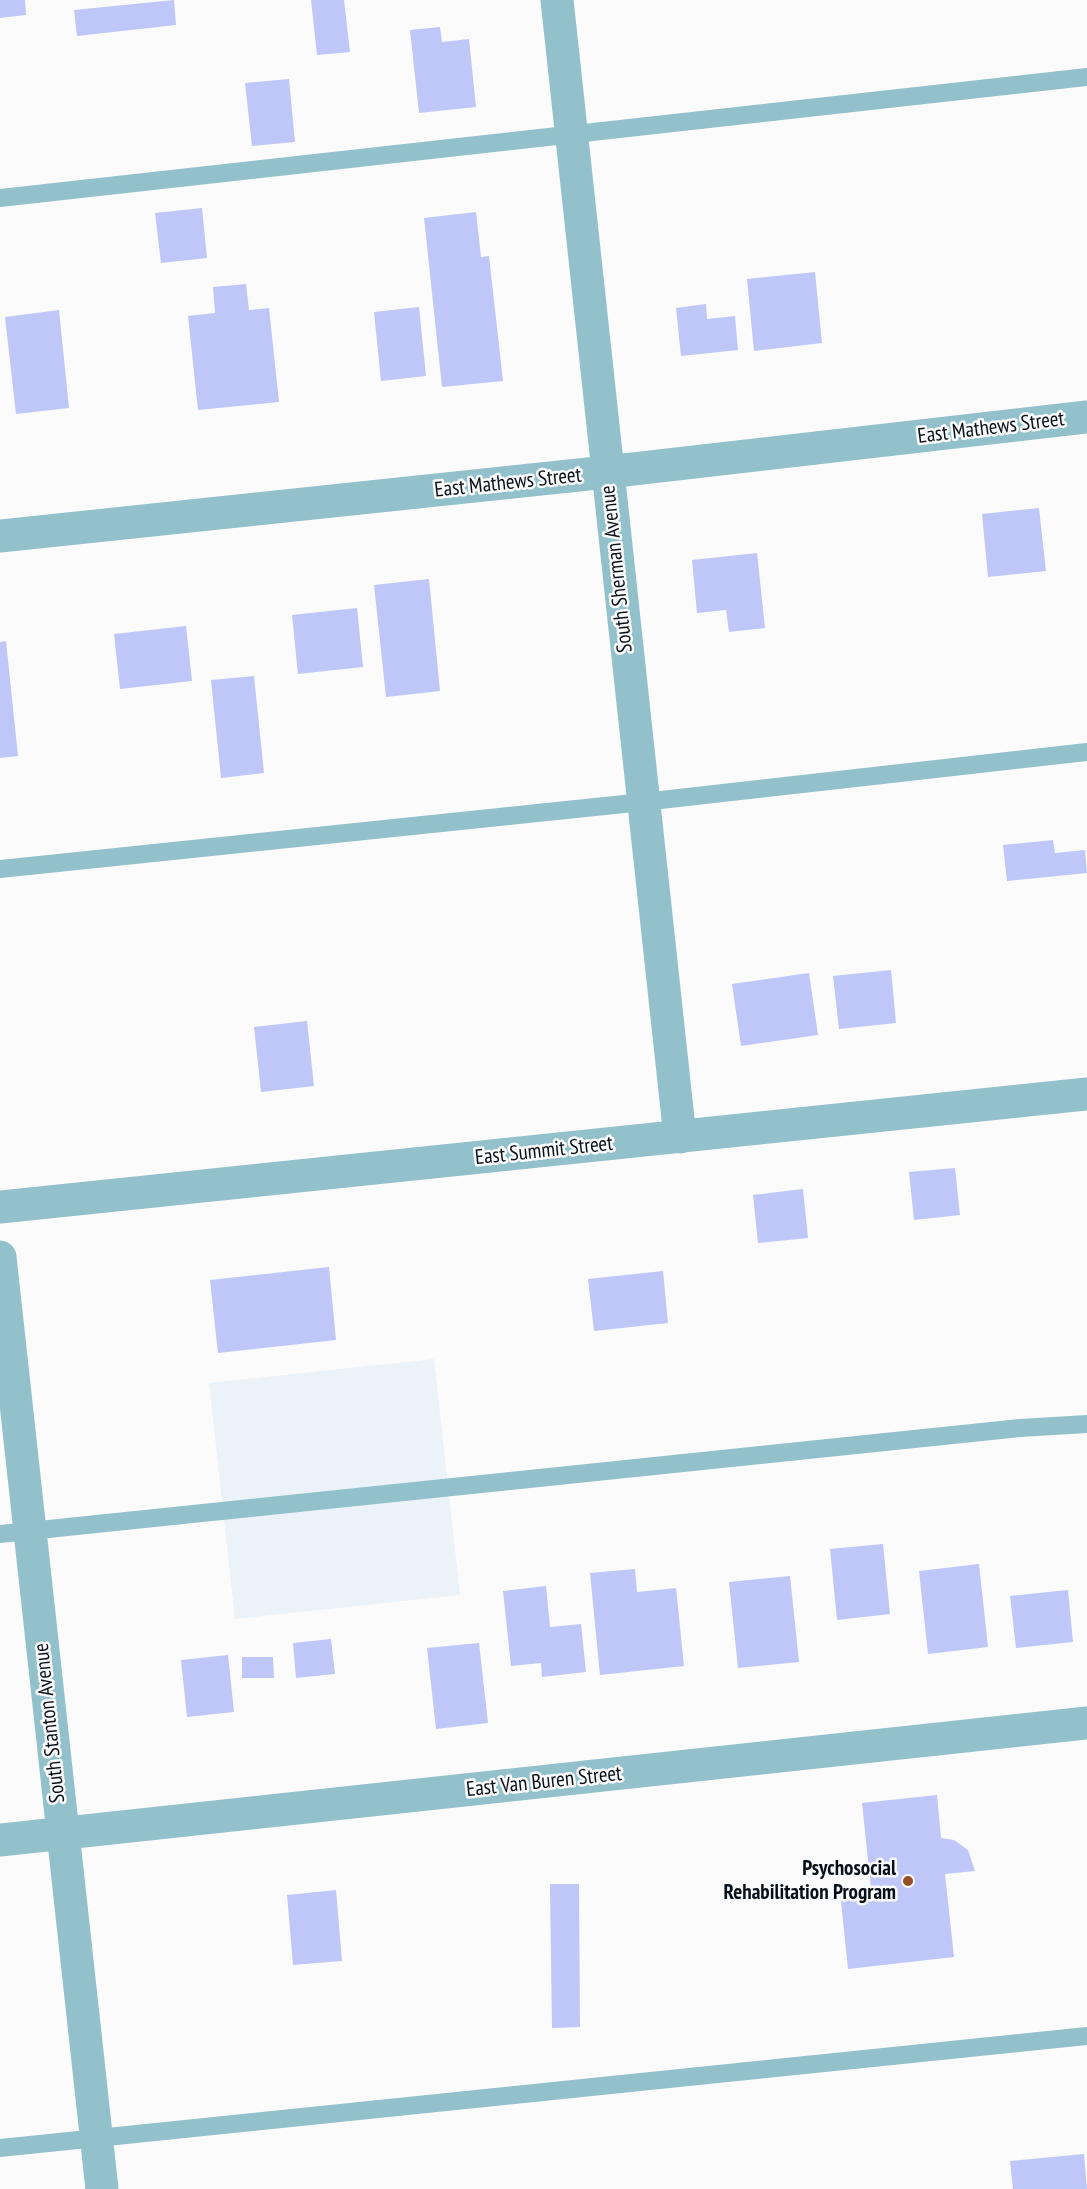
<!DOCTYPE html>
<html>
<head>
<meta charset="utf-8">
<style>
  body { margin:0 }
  canvas { display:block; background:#fbfbfb }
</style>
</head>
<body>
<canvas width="1087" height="2189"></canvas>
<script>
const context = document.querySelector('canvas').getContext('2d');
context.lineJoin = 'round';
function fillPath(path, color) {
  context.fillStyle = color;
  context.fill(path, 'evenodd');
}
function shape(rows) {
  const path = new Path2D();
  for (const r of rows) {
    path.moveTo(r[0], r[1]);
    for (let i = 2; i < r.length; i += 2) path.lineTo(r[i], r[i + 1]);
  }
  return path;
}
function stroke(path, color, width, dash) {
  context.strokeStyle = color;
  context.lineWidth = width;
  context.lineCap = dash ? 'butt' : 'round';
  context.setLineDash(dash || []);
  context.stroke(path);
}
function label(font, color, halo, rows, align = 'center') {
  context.font = font + ' "PT Sans Narrow",sans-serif';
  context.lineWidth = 5;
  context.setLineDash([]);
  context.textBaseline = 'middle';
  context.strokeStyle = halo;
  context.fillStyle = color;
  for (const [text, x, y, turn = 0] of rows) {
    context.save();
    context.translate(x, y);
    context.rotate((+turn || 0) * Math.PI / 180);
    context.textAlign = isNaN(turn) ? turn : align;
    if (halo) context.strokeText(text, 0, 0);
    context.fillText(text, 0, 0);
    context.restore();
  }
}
fillPath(shape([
  [434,1359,460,1595,235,1619,209,1383]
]), '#ebf2f8');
fillPath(shape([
  [0,0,25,0,26,15,0,18],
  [174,0,176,25,77,36,74,10],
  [311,0,344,0,350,52,317,55],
  [440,27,442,42,469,39,476,107,419,113,410,30],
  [289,79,295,142,252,146,245,83],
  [202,208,207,258,161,263,155,213],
  [476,212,481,257,489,256,503,381,442,387,424,218],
  [815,272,822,343,754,351,747,279],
  [246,284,249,310,269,308,279,402,198,410,188,316,215,313,213,287],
  [706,304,707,319,735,316,738,350,681,356,676,308],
  [419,307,426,376,381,381,374,312],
  [59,310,69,408,16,414,5,317],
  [1039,508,1046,571,988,577,982,514],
  [757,553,765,628,729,632,726,610,697,613,692,560],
  [429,579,440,691,386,697,374,585],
  [357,608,363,667,298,674,292,615],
  [186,626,192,681,120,689,114,634],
  [6,641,18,756,0,758,0,642],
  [254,676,264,773,221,778,211,680],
  [1053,840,1055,853,1085,850,1087,873,1007,881,1003,845],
  [891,970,896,1023,839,1029,833,976],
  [809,973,818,1035,741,1046,732,984],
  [307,1021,314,1086,261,1092,254,1027],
  [955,1168,960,1215,914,1220,909,1172],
  [803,1189,808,1238,758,1243,753,1195],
  [329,1267,336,1340,218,1353,210,1280],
  [663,1271,668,1323,594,1331,588,1279],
  [883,1544,890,1614,837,1620,830,1549],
  [979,1564,988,1647,928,1654,919,1571],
  [635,1569,637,1592,676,1588,684,1666,600,1675,590,1573],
  [790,1576,799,1662,738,1668,729,1582],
  [546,1586,550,1627,581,1624,586,1672,542,1677,541,1663,511,1666,503,1591],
  [1068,1590,1073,1642,1016,1648,1010,1596],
  [331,1639,335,1674,296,1678,293,1643],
  [479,1643,488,1723,436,1729,427,1648],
  [228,1655,234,1712,187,1717,181,1660],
  [242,1657,273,1657,274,1678,242,1678],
  [937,1795,941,1838,954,1840,968,1850,975,1871,945,1874,954,1957,848,1969,840,1892,871,1888,862,1803],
  [550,1884,579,1884,580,2027,552,2028],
  [336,1890,342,1961,293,1965,287,1895],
  [1084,2154,1087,2189,1013,2189,1010,2161]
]), '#bec7f7');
stroke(shape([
  [0,198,1087,77],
  [0,869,643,802,1087,752],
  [0,1534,1020,1428,1087,1424],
  [0,2148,1087,2036]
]), '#92c1cb', 18);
stroke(shape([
  [557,0,680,1137],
  [0,536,607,472,1087,417],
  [0,1257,102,2189],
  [0,1840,1087,1723]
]), '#92c1cb', 33);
stroke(shape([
  [0,1207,1087,1094]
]), '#92c1cb', 33);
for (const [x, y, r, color] of [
  [908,1881,6,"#965028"]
]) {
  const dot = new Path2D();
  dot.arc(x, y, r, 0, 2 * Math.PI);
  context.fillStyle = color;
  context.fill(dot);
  stroke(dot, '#fbfbfb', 2);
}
label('21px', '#060f17', '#fbfbfb', [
  ["East Mathews Street",991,428,-7],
  ["East Mathews Street",508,483,-6],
  ["South Sherman Avenue",617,569,-96],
  ["East Summit Street",544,1151,-6],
  ["South Stanton Avenue",50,1723,-96],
  ["East Van Buren Street",544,1782,-6]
]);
label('bold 21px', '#060f17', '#fbfbfb', [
  ["Psychosocial",896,1869],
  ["Rehabilitation Program",896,1893]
], 'right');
</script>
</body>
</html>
